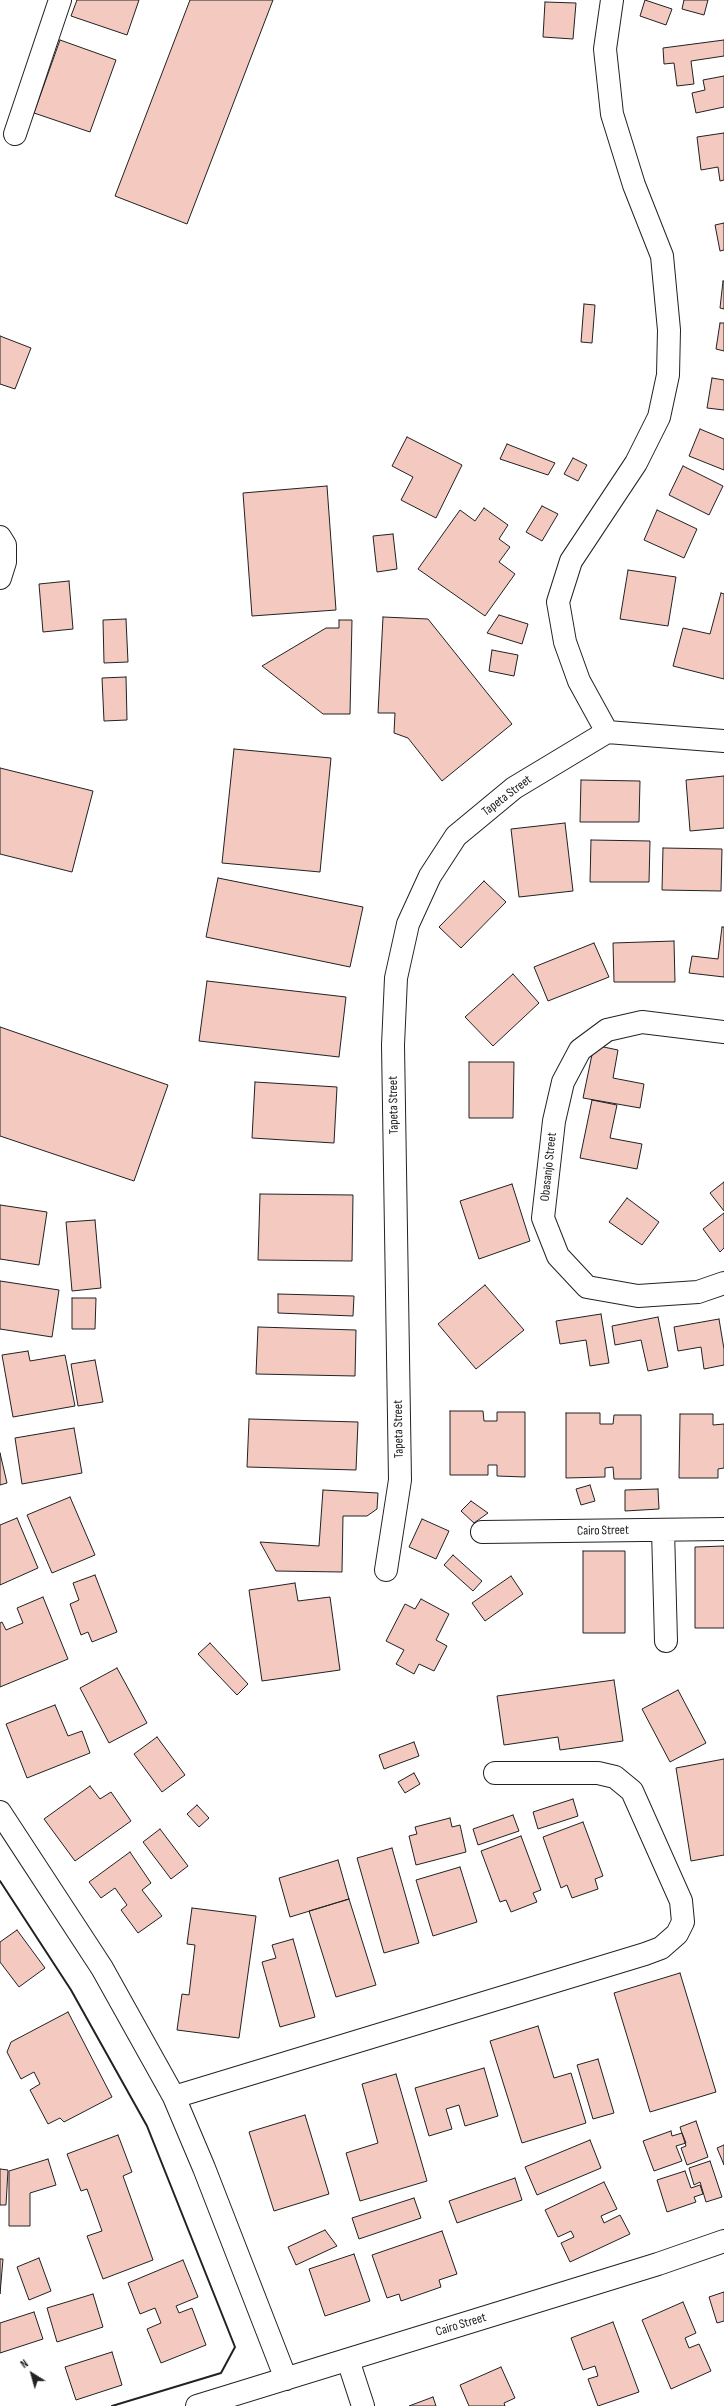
<!DOCTYPE html>
<html>
<head>
<meta charset="utf-8">
<style>
  body { margin:0 }
  #map { position:relative; width:724px; height:2406px; overflow:hidden; background:#fff; font-family:"Sofia Sans Condensed",sans-serif }
  canvas { display:block }
  .north { position:absolute; left:12px; top:2354px; width:40px; height:40px; -webkit-text-stroke:3px #fff; paint-order:stroke; rotate:323deg; font-size:11px; font-weight:700; line-height:16px; text-align:center; color:#222 }
  .north::after { content:''; display:block; margin:auto; width:14px; height:18px; background:#222; clip-path:polygon(50% 0,100% 100%,50% 72%,0 100%) }
</style>
</head>
<body>
<div id="map">
<canvas width="724" height="2406"></canvas>
<div class="north">N</div>
</div>
<script>
const context = document.querySelector('canvas').getContext('2d');
context.lineJoin = 'round';
function fillPath(path, color) {
  context.fillStyle = color;
  context.fill(path, 'evenodd');
}
function shape(rows) {
  const path = new Path2D();
  for (const r of rows) {
    path.moveTo(r[0], r[1]);
    for (let i = 2; i < r.length; i += 2) path.lineTo(r[i], r[i + 1]);
  }
  return path;
}
function stroke(path, color, width, dash) {
  context.strokeStyle = color;
  context.lineWidth = width;
  context.lineCap = dash ? 'butt' : 'round';
  context.setLineDash(dash || []);
  context.stroke(path);
}
function label(font, color, halo, rows, align = 'center') {
  context.font = font + ' "Sofia Sans Condensed",sans-serif';
  context.lineWidth = 3;
  context.setLineDash([]);
  context.textBaseline = 'middle';
  context.strokeStyle = halo;
  context.fillStyle = color;
  for (const [text, x, y, turn = 0] of rows) {
    context.save();
    context.translate(x, y);
    context.rotate((+turn || 0) * Math.PI / 180);
    context.textAlign = isNaN(turn) ? turn : align;
    if (halo) context.strokeText(text, 0, 0);
    context.fillText(text, 0, 0);
    context.restore();
  }
}
const building = shape([
  [77,0,139,0,127,35,71,16,77,0],
  [190,0,273,0,187,224,115,196,190,0],
  [645,0,672,9,666,25,640,16,645,0],
  [684,0,708,0,704,15,682,9,684,0],
  [545,2,576,3,573,39,543,37,545,2],
  [60,40,116,60,90,132,34,113,60,40],
  [724,40,724,56,691,61,694,84,677,86,674,63,664,64,663,48,724,40],
  [724,76,724,107,696,113,692,93,705,90,703,80,724,76],
  [724,133,724,180,720,181,718,167,701,170,697,137,724,133],
  [724,223,724,250,720,251,715,225,724,223],
  [723,281,724,281,724,309,720,308,723,281],
  [584,304,595,305,592,343,581,342,584,304],
  [720,323,724,323,724,351,716,349,720,323],
  [0,336,31,348,15,389,0,384,0,336],
  [712,378,724,380,724,410,707,408,712,378],
  [700,429,724,439,724,470,689,456,700,429],
  [407,437,462,465,436,518,401,500,413,477,392,466,407,437],
  [507,444,555,463,548,475,500,459,507,444],
  [573,458,587,465,578,481,564,474,573,458],
  [683,466,723,486,709,515,669,495,683,466],
  [327,486,336,610,252,616,243,493,327,486],
  [542,506,558,514,542,541,526,532,542,506],
  [484,508,508,525,499,539,510,547,499,562,515,574,485,616,418,569,460,510,475,521,484,508],
  [657,510,697,529,684,558,644,540,657,510],
  [393,534,397,569,377,572,373,536,393,534],
  [628,570,676,577,668,626,620,619,628,570],
  [69,581,73,629,43,632,39,584,69,581],
  [721,593,724,594,724,679,673,666,683,628,710,634,721,593],
  [499,615,528,624,522,644,487,633,499,615],
  [383,617,428,619,512,724,442,781,408,738,394,733,395,713,378,713,383,617],
  [126,619,128,662,104,663,103,620,126,619],
  [339,620,352,620,350,714,323,714,262,666,326,628,339,628,339,620],
  [492,650,518,655,514,676,489,671,492,650],
  [126,677,127,720,104,721,102,678,126,677],
  [234,749,331,758,320,872,222,863,234,749],
  [0,768,93,791,72,872,0,854,0,768],
  [724,776,724,828,690,831,686,780,724,776],
  [581,780,640,781,639,822,580,822,581,780],
  [565,823,573,891,519,897,511,829,565,823],
  [591,840,650,841,649,882,590,882,591,840],
  [663,848,722,849,721,891,662,890,663,848],
  [218,878,363,907,350,967,206,937,218,878],
  [484,881,506,902,461,948,439,927,484,881],
  [722,927,724,927,724,977,689,973,692,956,718,959,722,927],
  [674,941,675,982,614,982,613,943,674,941],
  [594,943,609,977,548,1001,534,967,594,943],
  [513,974,539,1003,493,1046,465,1017,513,974],
  [207,981,346,997,339,1057,199,1041,207,981],
  [0,1027,168,1085,134,1181,0,1136,0,1027],
  [594,1045,618,1050,613,1078,644,1084,640,1108,583,1098,594,1045],
  [469,1062,514,1062,513,1118,469,1118,469,1062],
  [255,1082,337,1087,334,1143,252,1138,255,1082],
  [592,1100,617,1105,610,1138,642,1144,637,1169,580,1158,592,1100],
  [724,1182,724,1211,710,1193,724,1182],
  [512,1184,530,1241,479,1259,460,1201,512,1184],
  [260,1194,353,1195,352,1261,258,1260,260,1194],
  [627,1198,659,1222,642,1245,609,1222,627,1198],
  [0,1205,47,1212,39,1265,0,1259,0,1205],
  [724,1213,724,1248,720,1252,703,1229,724,1213],
  [95,1220,101,1288,72,1291,66,1222,95,1220],
  [0,1281,59,1290,52,1337,0,1329,0,1281],
  [485,1285,524,1330,476,1369,438,1324,485,1285],
  [278,1294,354,1296,353,1316,278,1313,278,1294],
  [72,1298,96,1298,95,1329,72,1329,72,1298],
  [601,1314,609,1363,590,1366,586,1340,560,1344,556,1321,601,1314],
  [658,1317,668,1367,648,1371,641,1340,615,1345,612,1326,658,1317],
  [719,1319,724,1349,724,1365,704,1369,701,1347,678,1351,674,1327,719,1319],
  [258,1327,356,1330,355,1376,256,1374,258,1327],
  [28,1351,30,1361,65,1355,75,1406,13,1417,2,1355,28,1351],
  [95,1360,103,1402,78,1406,71,1364,95,1360],
  [450,1411,483,1411,484,1421,497,1421,497,1412,525,1412,525,1477,497,1476,497,1465,488,1465,488,1475,450,1475,450,1411],
  [566,1413,600,1413,600,1424,613,1424,614,1415,641,1415,641,1479,614,1479,613,1467,605,1468,605,1477,566,1478,566,1413],
  [680,1414,713,1414,713,1425,724,1424,724,1468,718,1469,718,1478,679,1478,680,1414],
  [249,1419,358,1422,356,1470,247,1467,249,1419],
  [74,1428,82,1473,22,1484,15,1438,74,1428],
  [0,1453,7,1483,0,1485,0,1453],
  [590,1485,595,1501,581,1505,576,1489,590,1485],
  [658,1489,659,1509,625,1511,625,1490,658,1489],
  [323,1490,378,1493,377,1509,367,1516,343,1516,342,1572,276,1571,260,1542,319,1546,323,1490],
  [70,1497,95,1555,52,1573,27,1515,70,1497],
  [471,1501,488,1513,474,1523,461,1511,471,1501],
  [17,1518,38,1568,0,1585,0,1525,17,1518],
  [422,1519,449,1531,436,1559,409,1547,422,1519],
  [724,1546,724,1628,695,1628,695,1547,724,1546],
  [583,1551,625,1551,625,1633,583,1633,583,1551],
  [453,1555,482,1581,473,1591,444,1565,453,1555],
  [95,1575,117,1632,92,1642,88,1632,81,1635,70,1604,79,1600,73,1583,95,1575],
  [511,1576,523,1594,485,1621,472,1603,511,1576],
  [295,1583,298,1601,330,1597,340,1670,262,1681,249,1590,295,1583],
  [43,1597,68,1659,0,1687,0,1623,2,1622,6,1630,23,1623,17,1608,43,1597],
  [421,1599,449,1614,436,1640,447,1646,434,1671,419,1664,414,1674,396,1664,404,1650,386,1641,405,1604,415,1609,421,1599],
  [210,1643,248,1684,237,1695,198,1654,210,1643],
  [117,1668,147,1723,109,1743,80,1688,117,1668],
  [614,1680,623,1741,560,1750,558,1737,504,1745,497,1696,614,1680],
  [678,1690,706,1743,670,1762,642,1709,678,1690],
  [55,1705,68,1736,82,1731,90,1753,27,1778,6,1724,55,1705],
  [157,1737,185,1775,162,1792,134,1754,157,1737],
  [414,1742,419,1756,384,1769,379,1755,414,1742],
  [724,1759,724,1855,691,1861,676,1768,724,1759],
  [414,1773,420,1784,405,1793,398,1782,414,1773],
  [90,1786,100,1799,111,1792,131,1821,75,1861,44,1819,90,1786],
  [573,1799,578,1816,538,1829,533,1812,573,1799],
  [197,1805,209,1818,199,1827,187,1814,197,1805],
  [513,1815,519,1831,478,1845,473,1829,513,1815],
  [450,1818,452,1827,460,1825,466,1852,416,1865,409,1836,417,1834,415,1827,450,1818],
  [583,1822,603,1876,595,1879,598,1889,572,1898,567,1885,561,1888,543,1837,583,1822],
  [160,1829,188,1866,171,1879,143,1842,160,1829],
  [521,1836,541,1890,533,1893,537,1902,511,1912,506,1900,500,1902,481,1851,521,1836],
  [392,1848,419,1943,384,1953,357,1858,392,1848],
  [130,1852,151,1883,142,1890,162,1916,138,1933,121,1910,127,1905,115,1888,101,1898,89,1882,130,1852],
  [338,1860,349,1899,290,1917,279,1878,338,1860],
  [460,1867,477,1922,433,1936,416,1880,460,1867],
  [349,1899,376,1985,336,1997,309,1911,349,1899],
  [192,1908,256,1916,239,2038,177,2030,182,1994,189,1995,195,1945,187,1944,192,1908],
  [17,1930,45,1968,19,1987,0,1962,0,1942,17,1930],
  [293,1939,315,2017,280,2027,262,1962,276,1958,272,1945,293,1939],
  [680,1973,716,2092,650,2112,614,1993,680,1973],
  [68,2012,112,2097,64,2122,60,2118,48,2124,30,2090,40,2084,34,2072,21,2079,7,2052,11,2042,68,2012],
  [538,2026,554,2078,571,2073,586,2123,522,2143,490,2041,538,2026],
  [598,2059,614,2113,593,2119,577,2065,598,2059],
  [484,2068,498,2116,465,2126,459,2105,446,2109,452,2129,429,2136,415,2088,484,2068],
  [396,2074,427,2181,360,2201,346,2153,378,2143,362,2084,396,2074],
  [305,2115,329,2194,274,2211,249,2132,305,2115],
  [696,2121,708,2157,687,2165,681,2148,686,2146,680,2127,696,2121],
  [671,2131,672,2136,682,2133,686,2143,676,2146,682,2161,654,2171,643,2141,671,2131],
  [118,2135,132,2172,123,2176,153,2260,103,2279,87,2236,102,2231,87,2189,81,2191,67,2154,118,2135],
  [590,2140,601,2168,537,2195,525,2167,590,2140],
  [724,2145,724,2165,717,2148,724,2145],
  [48,2159,56,2185,30,2193,30,2226,9,2226,9,2171,48,2159],
  [710,2161,722,2197,706,2202,700,2182,694,2185,689,2168,710,2161],
  [0,2169,8,2170,6,2205,0,2205,0,2169],
  [685,2171,691,2188,700,2185,703,2194,694,2197,696,2202,667,2212,657,2180,685,2171],
  [515,2178,522,2200,457,2223,449,2201,515,2178],
  [604,2182,617,2209,601,2216,604,2223,620,2215,630,2234,570,2262,561,2243,574,2237,571,2231,558,2237,545,2210,604,2182],
  [414,2198,421,2218,359,2239,352,2218,414,2198],
  [325,2230,337,2246,296,2265,288,2247,325,2230],
  [442,2231,457,2274,439,2280,441,2287,401,2301,399,2294,387,2298,372,2255,442,2231],
  [354,2254,370,2301,325,2316,309,2269,354,2254],
  [39,2258,51,2291,29,2300,17,2267,39,2258],
  [0,2259,3,2259,0,2294,0,2259],
  [183,2260,198,2297,176,2306,179,2313,192,2308,206,2345,161,2363,147,2329,161,2323,155,2308,140,2314,128,2283,183,2260],
  [724,2292,724,2321,717,2323,709,2297,724,2292],
  [93,2294,103,2327,57,2342,47,2308,93,2294],
  [683,2302,696,2333,685,2338,689,2348,699,2344,711,2371,671,2389,642,2320,683,2302],
  [34,2312,43,2339,0,2353,0,2323,34,2312],
  [613,2322,639,2392,598,2406,588,2379,598,2376,595,2366,583,2370,571,2338,613,2322],
  [112,2352,122,2385,76,2400,65,2367,112,2352],
  [501,2367,515,2398,504,2403,505,2406,469,2406,460,2385,501,2367],
  [433,2397,436,2406,409,2406,433,2397]
]);
fillPath(building, '#f3c9c0');
stroke(building, '#222', 1);
const minor = shape([
  [612,0,605,49,612,114,634,185,662,256,669,330,668,375,659,417,636,463,571,561,558,602,565,642,579,681,607,732,724,741],
  [15,134,60,0],
  [0,537,5,545,5,562,0,578],
  [724,1032,642,1022,607,1030,580,1050,563,1082,554,1121,543,1218,558,1256,587,1287,638,1296,698,1292,724,1283],
  [663,1530,666,1641],
  [482,1532,724,1529],
  [386,1570,400,1480,393,1045,396,978,408,924,430,876,456,836,514,788,607,732],
  [0,1812,102,1968,174,2097,204,2168,286,2379],
  [174,2097,645,1954,661,1948,677,1934,683,1922,681,1901,632,1791,615,1777,598,1773,495,1773],
  [348,2360,363,2406],
  [197,2406,658,2264,724,2241]
]);
stroke(minor, '#222', 24);
stroke(minor, '#fff', 22);
stroke(shape([
  [0,1881,71,1990,147,2126,235,2347,221,2373,112,2406]
]), '#222', 2);
label('13px', '#222', '#fff', [
  ["Tapeta Street",507,796,-37],
  ["Tapeta Street",394,1105,-91],
  ["Obasanjo Street",549,1167,-84],
  ["Tapeta Street",399,1429,-91],
  ["Cairo Street",603,1531,-1],
  ["Cairo Street",461,2325,-17]
]);
</script>
</body>
</html>
